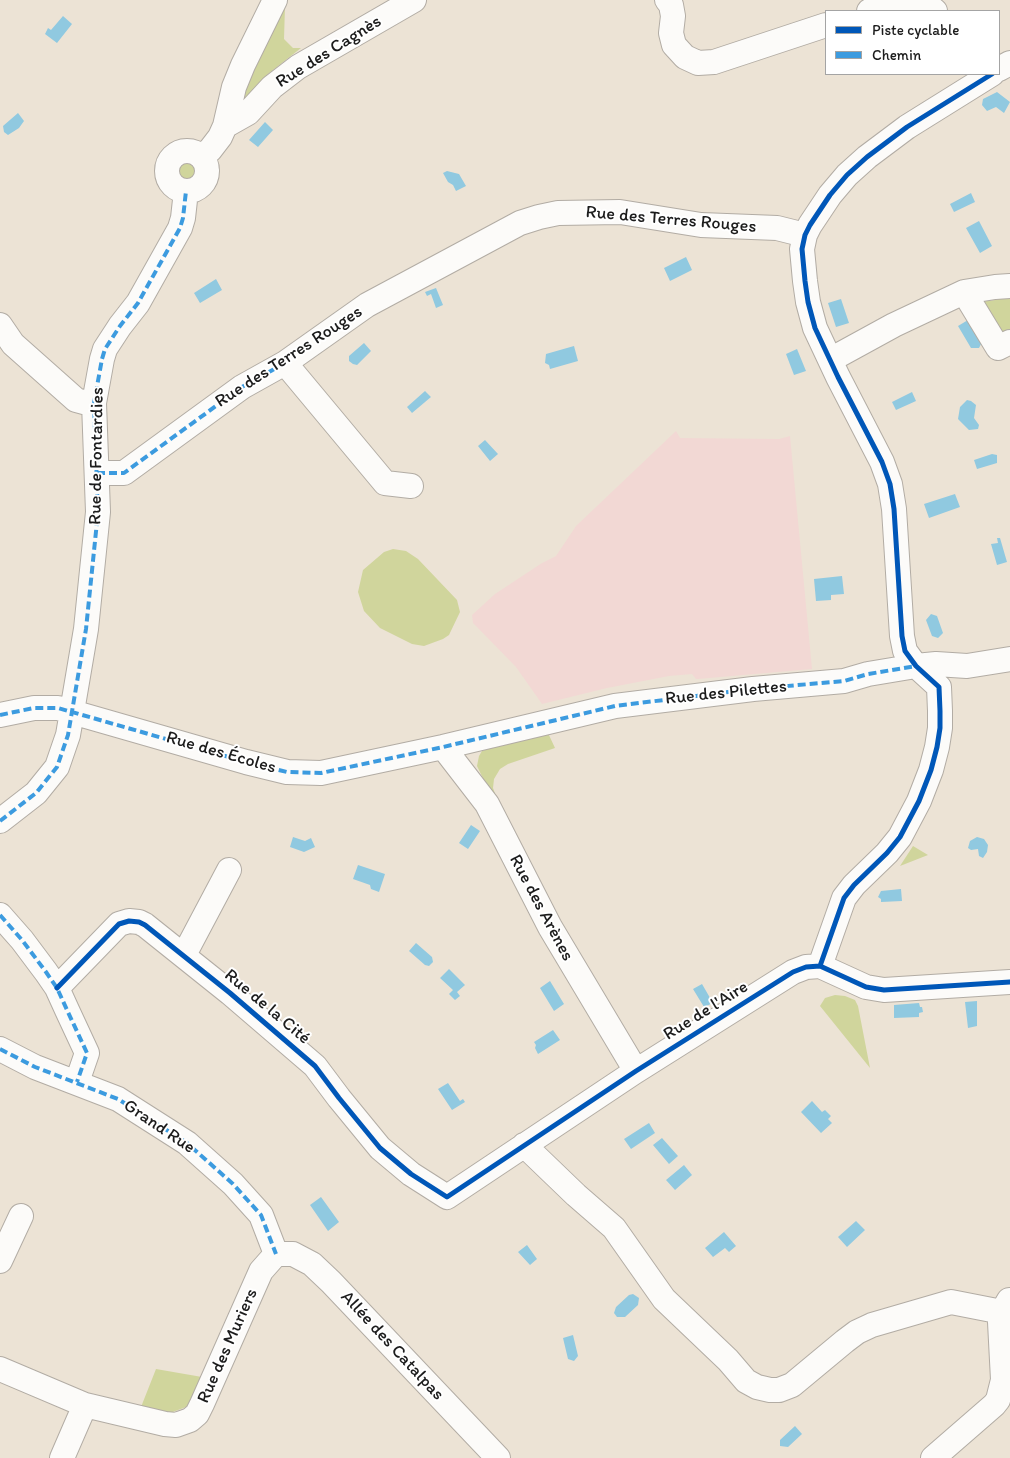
<!DOCTYPE html>
<html>
<head>
<meta charset="utf-8">
<style>
  body { margin:0 }
  #map { position:relative; width:1010px; height:1458px; overflow:hidden; background:#ece3d5; font-family:Itim,sans-serif }
  canvas { display:block }
  .legend { position:absolute; left:825px; top:10px; width:175px; height:65px; box-sizing:border-box; background:#fff; border:1px solid #a4a4a4; margin:0; padding:6px 9px; list-style:none; font-size:15px; color:#1c1c1c }
  .legend li { display:flex; align-items:center; gap:10px; height:25px }
  .legend b { width:25px; border:1px solid #a4a4a4 }
</style>
</head>
<body>
<div id="map">
<canvas width="1010" height="1458"></canvas>
<ul class="legend">
<li><b style="height:6px;background:#0057b8"></b>Piste cyclable</li>
<li><b style="height:6px;background:#3c9bdf"></b>Chemin</li>
</ul>
</div>
<script>
const context = document.querySelector('canvas').getContext('2d');
context.lineJoin = 'round';
function fillPath(path, color) {
  context.fillStyle = color;
  context.fill(path, 'evenodd');
}
function shape(rows) {
  const path = new Path2D();
  for (const r of rows) {
    if (r.length === 3) {
      path.moveTo(r[0] + r[2], r[1]);
      path.arc(r[0], r[1], r[2], 0, 2 * Math.PI);
      continue;
    }
    path.moveTo(r[0], r[1]);
    for (let i = 2; i < r.length; i += 2) path.lineTo(r[i], r[i + 1]);
  }
  return path;
}
function stroke(path, color, width, dash) {
  context.strokeStyle = color;
  context.lineWidth = width;
  context.lineCap = dash ? 'butt' : 'round';
  context.setLineDash(dash || []);
  context.stroke(path);
}
function label(font, color, halo, rows, align = 'center') {
  context.font = font + ' Itim,sans-serif';
  context.lineWidth = 4;
  context.setLineDash([]);
  context.textBaseline = 'middle';
  context.strokeStyle = halo;
  context.fillStyle = color;
  for (const [text, x, y, turn = 0] of rows) {
    context.save();
    context.translate(x, y);
    context.rotate((+turn || 0) * Math.PI / 180);
    context.textAlign = isNaN(turn) ? turn : align;
    if (halo) context.strokeText(text, 0, 0);
    context.fillText(text, 0, 0);
    context.restore();
  }
}
fillPath(shape([
  [676,431,680,438,779,439,790,436,812,669,698,679,696,679,692,674,669,676,607,688,542,704,516,667,476,626,473,623,472,615,495,594,542,563,556,556,576,526]
]), '#f2d8d4');
fillPath(shape([
  [285,6,284,39,293,48,301,48,268,74,240,108,244,90,263,46],
  [187,171,12],
  [1010,296,1010,337,1003,340,980,302,995,300],
  [393,549,406,551,418,559,457,600,460,612,449,635,443,639,424,646,412,644,380,628,364,611,358,592,363,570,384,552],
  [548,733,555,748,508,764,500,769,494,779,493,788,497,799,494,801,477,766,479,756,482,751,497,745],
  [913,846,928,855,900,866],
  [835,995,845,996,855,1000,858,1006,870,1068,820,1006,825,998],
  [156,1369,202,1377,192,1401,186,1407,170,1413,141,1407]
]), '#d0d59c');
fillPath(shape([
  [63,16,72,24,57,43,45,34,48,28,51,30],
  [997,92,1010,102,1004,113,996,107,987,111,982,105,983,99],
  [18,113,24,121,19,128,8,135,4,132,3,126],
  [265,122,273,130,258,147,249,140],
  [447,171,459,174,466,186,456,191,453,185,448,182,443,173],
  [971,193,975,202,954,212,950,204],
  [979,221,992,246,980,253,966,228],
  [686,257,692,270,670,281,664,268],
  [216,279,222,290,200,303,194,293],
  [436,288,443,305,436,308,431,294,427,296,425,292],
  [841,299,849,323,836,327,828,303],
  [968,320,982,342,979,348,971,348,958,326],
  [364,343,371,351,357,365,353,364,349,361,349,356],
  [574,346,578,361,550,369,549,365,545,363,546,354],
  [797,349,806,371,794,375,786,354],
  [425,391,431,397,412,413,407,407],
  [912,392,916,401,896,410,892,402],
  [967,400,971,401,976,405,974,418,979,425,978,429,969,430,958,419,960,407],
  [485,440,498,454,490,461,478,446],
  [992,454,997,455,997,463,977,469,974,460],
  [955,494,960,507,929,518,924,504],
  [997,538,1000,538,1007,562,997,565,991,544,998,543],
  [842,576,844,594,831,595,831,600,816,601,814,579],
  [931,614,937,616,943,633,938,638,932,636,926,620],
  [471,825,480,831,468,849,459,843],
  [293,837,305,841,311,838,315,847,304,852,290,847],
  [977,837,984,839,988,845,987,852,983,858,979,856,978,849,971,850,968,848,970,841],
  [358,865,385,874,379,892,371,889,370,885,353,879],
  [901,889,902,901,881,902,881,899,878,897,881,891],
  [416,943,432,957,433,962,429,966,425,965,409,951],
  [449,969,465,985,457,992,460,996,455,1000,449,994,453,990,440,978],
  [550,981,564,1004,554,1011,540,988],
  [702,984,713,1003,704,1007,693,989],
  [977,1001,977,1026,968,1028,965,1002],
  [919,1003,920,1007,922,1007,923,1012,919,1013,919,1017,894,1018,894,1005],
  [553,1030,560,1040,538,1054,535,1048,536,1045,534,1042],
  [448,1083,460,1101,463,1099,465,1102,452,1110,438,1089],
  [812,1101,822,1112,825,1110,831,1116,828,1119,832,1123,821,1133,801,1112],
  [649,1123,655,1133,631,1149,624,1139],
  [662,1138,678,1156,669,1164,653,1145],
  [684,1165,692,1175,675,1190,666,1180],
  [321,1197,339,1222,328,1231,310,1205],
  [856,1221,865,1230,847,1247,838,1237],
  [724,1232,736,1246,729,1252,725,1248,713,1257,705,1248],
  [527,1245,537,1259,530,1265,518,1252],
  [633,1294,639,1298,638,1305,625,1317,617,1317,614,1313,616,1307,629,1295],
  [573,1335,578,1356,574,1361,568,1359,563,1338],
  [795,1426,802,1434,788,1447,780,1446,780,1440]
]), '#90c9e0');
const minor = shape([
  [667,0,671,5,673,16,671,33,674,45,685,57,698,63,714,62,826,25],
  [869,11,898,2,914,0,923,1,935,11],
  [999,69,1010,63],
  [225,126,248,113,272,87,298,67,414,0],
  [187,171,20],
  [201,156,210,150,220,137,225,126,234,87,243,65,275,0],
  [964,292,998,348,1010,342],
  [0,325,13,344,76,400,87,403,94,403],
  [830,360,894,325,964,292,995,287,1010,286],
  [285,363,385,483,411,486],
  [97,473,124,473,242,387,285,363,367,305,520,223,539,217,558,213,620,212,701,225,777,228,805,235],
  [0,715,34,708,58,708,246,762,287,772,321,773,443,747,615,706,753,689,844,681,868,674,916,666,936,664,967,666,1010,659],
  [443,747,487,804,550,927,636,1071],
  [0,821,36,793,57,767,68,735,86,629,98,512,94,403,102,359,105,349,120,326,138,303,180,228,183,218,186,191],
  [0,915,22,940,46,972,57,988,67,1010,87,1053,77,1082],
  [184,955,229,870],
  [820,966,844,898,854,885,887,853,900,837,919,801,931,770,937,747,940,728,940,711,939,687,916,666,905,651,902,636,894,509,890,484,882,462,838,377,815,328,808,302,805,281,802,249,805,235,810,225,830,195,847,175,867,157,907,127,992,74],
  [57,988,119,924,129,921,139,922,145,925,230,993,315,1066,339,1098,380,1148,411,1174,447,1197,636,1071,793,972,806,967,820,966,866,987,884,990,1010,982],
  [0,1049,35,1067,118,1099,187,1143,233,1184,261,1215,276,1254],
  [524,1145,576,1195,614,1228,664,1299,728,1360,746,1381,757,1387,770,1390,779,1390,792,1385,845,1341,857,1332,872,1325,951,1302,1002,1312],
  [276,1254,293,1254,312,1264,331,1282,498,1458],
  [0,1261,21,1216],
  [0,1369,85,1405,165,1424,176,1425,190,1420,197,1414,202,1404,261,1271,276,1254],
  [62,1458,85,1405],
  [933,1458,994,1405,998,1400,1003,1380,1000,1322,1002,1312,1009,1300]
]);
stroke(minor, '#b2aca4', 26);
stroke(minor, '#fcfbf9', 24);
stroke(shape([
  [97,473,124,473,242,387,285,363],
  [0,715,34,708,58,708,246,762,287,772,321,773,443,747,615,706,753,689,844,681,868,674,916,666],
  [0,821,36,793,57,767,68,735,86,629,98,512,94,403,102,359,105,349,120,326,138,303,180,228,183,218,186,191],
  [0,915,22,940,46,972,57,988,67,1010,87,1053,77,1082],
  [0,1049,35,1067,118,1099,187,1143,233,1184,261,1215,276,1254]
]), '#3c9bdf', 4, [8, 4]);
stroke(shape([
  [820,966,844,898,854,885,887,853,900,837,919,801,931,770,937,747,940,728,940,711,939,687,916,666,905,651,902,636,894,509,890,484,882,462,838,377,815,328,808,302,805,281,802,249,805,235,810,225,830,195,847,175,867,157,907,127,992,74],
  [57,988,119,924,129,921,139,922,145,925,230,993,315,1066,339,1098,380,1148,411,1174,447,1197,636,1071,793,972,806,967,820,966,866,987,884,990,1010,982]
]), '#0057b8', 5);
label('18px', '#1c1c1c', '#fff', [
  ["Rue des Cagnès",329,52,-32],
  ["Rue des Terres Rouges",671,220,5],
  ["Rue des Terres Rouges",289,357,-33],
  ["Rue de Fontardies",97,456,-89],
  ["Rue des Pilettes",726,693,-6],
  ["Rue des Écoles",221,753,16],
  ["Rue des Arènes",541,908,62],
  ["Rue de la Cité",267,1007,40],
  ["Rue de l'Aire",706,1011,-32],
  ["Grand Rue",159,1127,34],
  ["Rue des Muriers",228,1346,-66],
  ["Allée des Catalpas",392,1346,47]
]);
</script>
</body>
</html>
